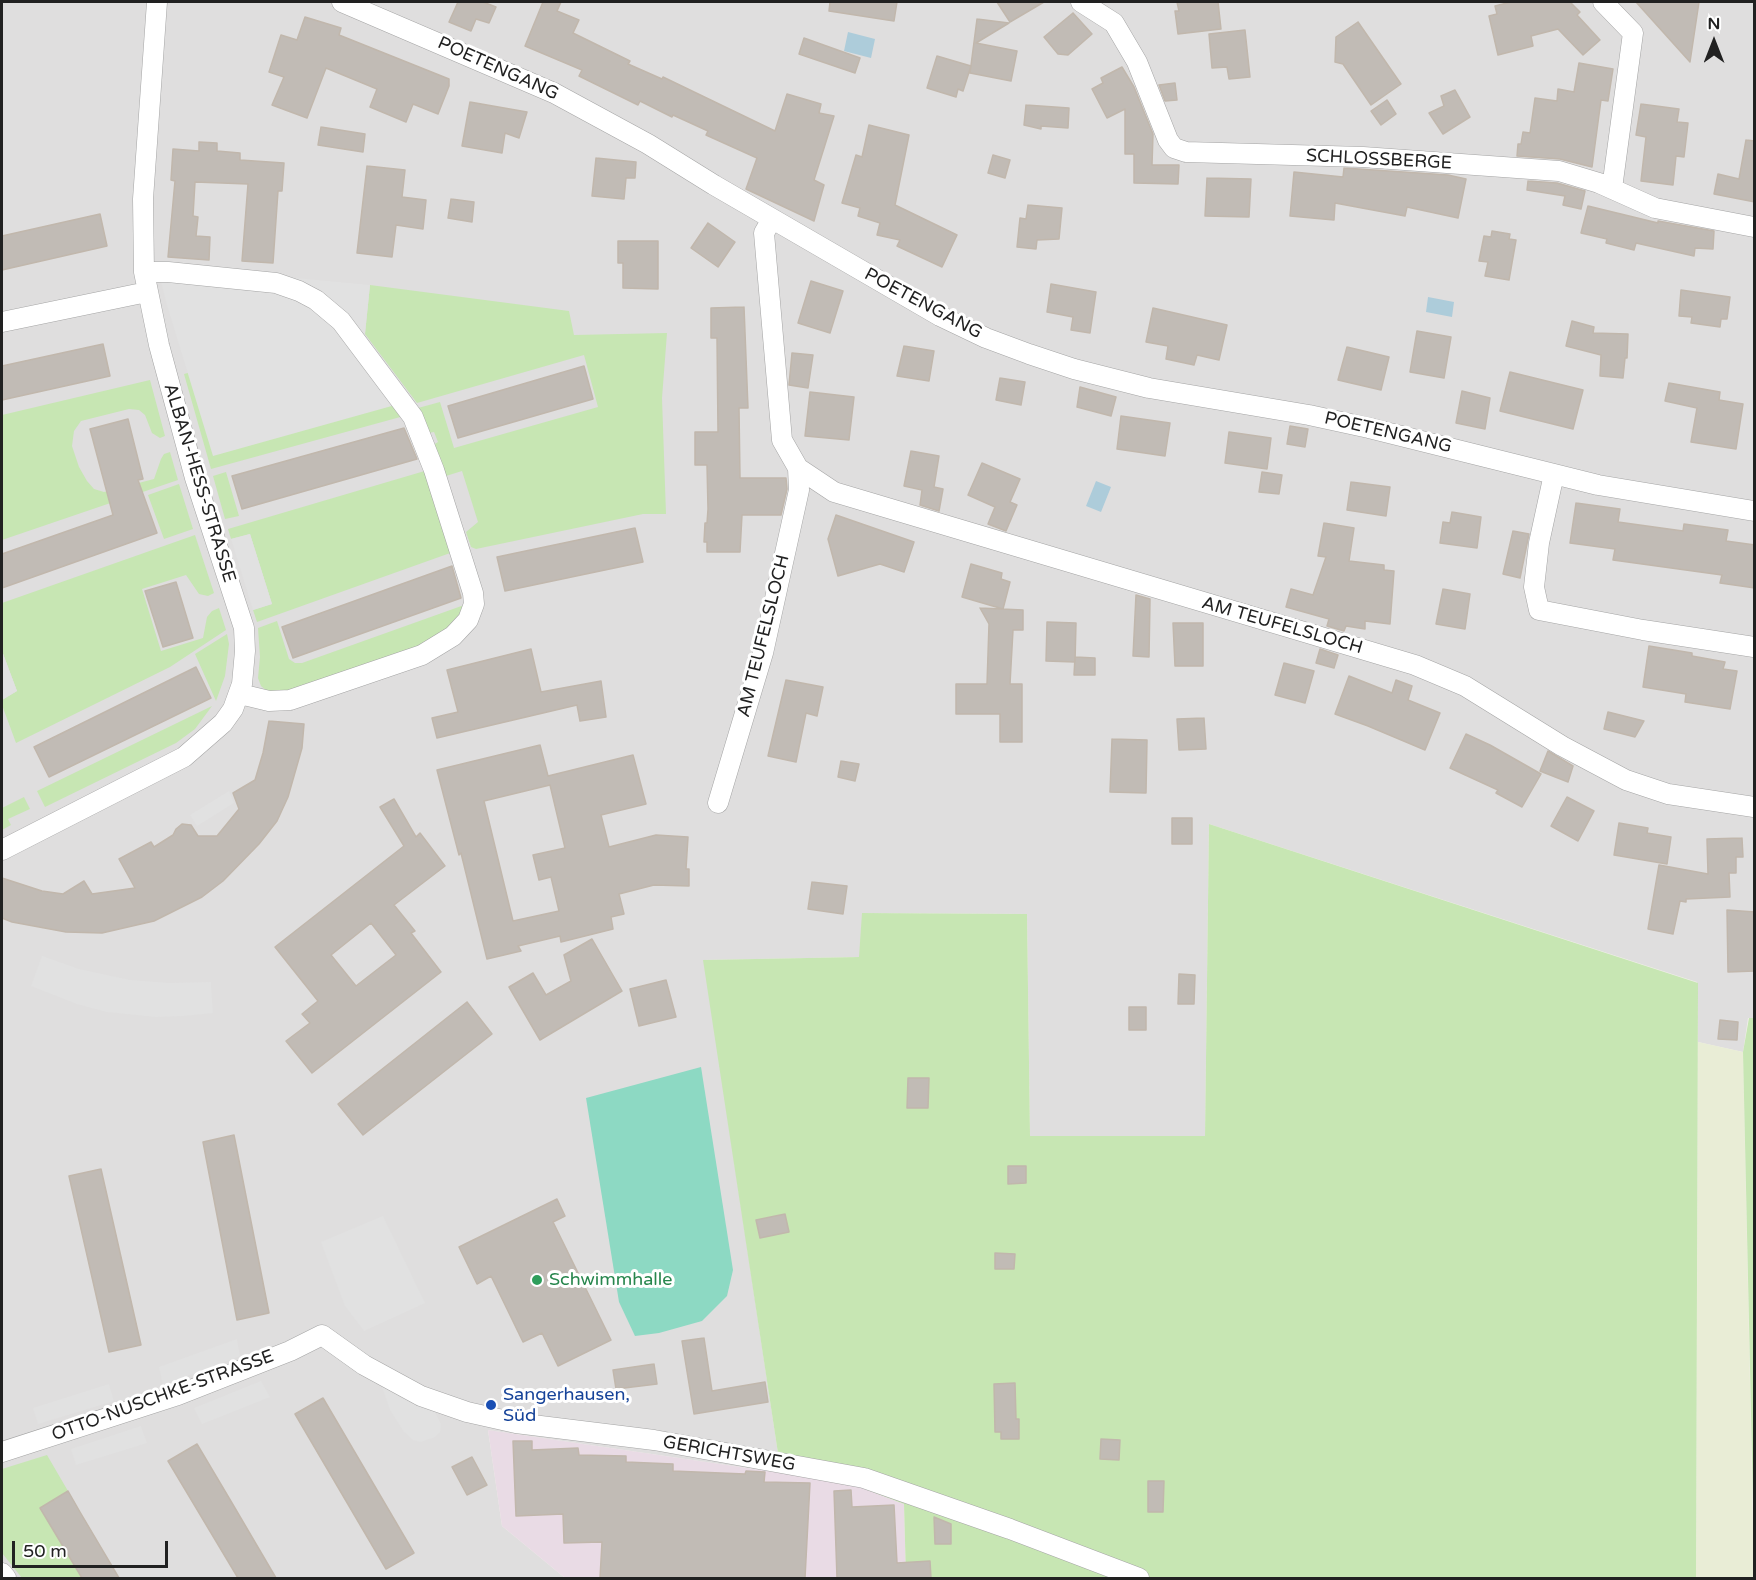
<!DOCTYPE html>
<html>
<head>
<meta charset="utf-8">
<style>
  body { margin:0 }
  #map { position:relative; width:1756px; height:1580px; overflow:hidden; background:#f0efe8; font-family:"Varela Round",sans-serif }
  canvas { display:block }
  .frame { position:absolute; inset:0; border:3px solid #212121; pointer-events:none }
  .north { position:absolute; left:1684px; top:12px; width:60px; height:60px; -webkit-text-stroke:4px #fff; paint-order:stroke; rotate:0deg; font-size:16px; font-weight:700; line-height:24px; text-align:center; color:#212121 }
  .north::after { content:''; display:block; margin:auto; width:21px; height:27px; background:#212121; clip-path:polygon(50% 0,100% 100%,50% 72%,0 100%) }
  .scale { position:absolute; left:12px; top:1541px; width:156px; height:27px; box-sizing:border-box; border:3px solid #212121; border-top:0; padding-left:8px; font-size:18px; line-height:21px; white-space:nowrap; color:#212121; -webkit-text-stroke:4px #fff; paint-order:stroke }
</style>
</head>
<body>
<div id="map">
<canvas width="1756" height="1580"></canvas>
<div class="frame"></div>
<div class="north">N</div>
<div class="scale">50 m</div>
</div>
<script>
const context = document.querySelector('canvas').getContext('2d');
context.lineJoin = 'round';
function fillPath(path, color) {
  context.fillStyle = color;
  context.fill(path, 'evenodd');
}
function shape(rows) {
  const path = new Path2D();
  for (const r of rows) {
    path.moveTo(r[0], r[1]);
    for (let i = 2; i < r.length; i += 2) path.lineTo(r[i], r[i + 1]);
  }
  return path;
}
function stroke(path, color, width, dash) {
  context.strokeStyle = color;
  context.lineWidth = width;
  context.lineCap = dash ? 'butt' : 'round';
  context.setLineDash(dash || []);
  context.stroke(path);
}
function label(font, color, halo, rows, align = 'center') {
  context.font = font + ' "Varela Round",sans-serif';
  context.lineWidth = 6;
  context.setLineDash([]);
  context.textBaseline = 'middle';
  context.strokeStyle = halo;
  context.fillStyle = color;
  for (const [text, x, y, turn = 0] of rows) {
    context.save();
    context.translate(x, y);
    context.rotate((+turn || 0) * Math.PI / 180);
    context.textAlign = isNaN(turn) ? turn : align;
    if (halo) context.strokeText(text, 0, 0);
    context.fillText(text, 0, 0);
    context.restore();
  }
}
fillPath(shape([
  [2,2,1754,2,1754,1018,1748,1018,1743,1052,1698,1042,1697,982,1209,824,1205,1136,1030,1136,1027,914,863,913,860,957,704,960,781,1473,488,1430,502,1526,565,1578,2,1578]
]), '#dfdede');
fillPath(shape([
  [488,1430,781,1473,858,1486,904,1504,906,1578,565,1578,502,1526]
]), '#e9dbe5');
fillPath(shape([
  [1698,1042,1743,1052,1754,1578,1696,1578]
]), '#e9edd6');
fillPath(shape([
  [370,285,569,311,574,335,667,333,662,398,666,514,643,514,476,549,471,547,466,532,478,522,462,471,446,476,433,445,438,442,434,432,428,433,418,408,440,402,454,448,598,407,584,355,417,403,365,334],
  [357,364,404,416,211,469,184,374,213,366],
  [150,380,165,436,160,438,152,433,145,415,139,410,129,409,81,421,74,431,72,446,79,467,87,481,94,489,104,492,154,479,161,459,164,454,170,452,178,480,2,540,2,415],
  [428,470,453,552,257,622,253,610,272,604,250,534,231,539,228,529],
  [226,472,239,516,225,519,213,476],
  [179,484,193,529,164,539,148,495],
  [195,535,214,593,208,596,199,594,186,575,142,589,161,651,203,638,207,617,212,611,219,608,226,630,170,667,16,743,2,705,2,700,17,691,2,651,2,603],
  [467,604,460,618,435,641,284,695,268,692,261,686,258,678,260,657,258,628,277,621,289,659,295,663,302,663],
  [227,634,229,644,225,676,216,701,195,654],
  [212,706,195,729,176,743,45,807,37,791],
  [24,797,30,809,8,819,11,825,2,830,2,808],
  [1209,824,1698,983,1696,1578,906,1578,904,1504,857,1486,781,1473,703,960,859,957,862,913,1027,914,1030,1136,1205,1136],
  [1749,1018,1754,1018,1754,1549,1743,1052],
  [47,1455,68,1491,40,1508,82,1578,22,1578,2,1553,2,1469]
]), '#c7e6b3');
fillPath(shape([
  [701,1067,733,1270,727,1296,702,1321,659,1333,635,1336,619,1302,586,1098]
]), '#8dd9c3');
fillPath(shape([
  [157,265,370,285,364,343,406,402,213,456,167,305],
  [250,534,272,604,253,610,231,539],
  [2,651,17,691,2,700],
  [229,791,234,803,197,826,190,815],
  [42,956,79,969,130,980,169,983,211,982,213,1013,183,1016,156,1017,107,1012,77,1004,31,986],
  [383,1216,425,1303,364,1331,345,1306,321,1242],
  [237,1339,240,1356,163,1385,159,1367],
  [261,1381,270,1397,202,1424,194,1408],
  [380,1381,434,1410,441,1424,440,1432,435,1437,421,1442,413,1440,404,1432,390,1410],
  [109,1384,114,1401,38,1424,33,1408],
  [141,1426,147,1443,76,1465,71,1449]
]), '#e1e1e1');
fillPath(shape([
  [848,32,875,39,871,58,844,51],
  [1428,297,1454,302,1452,317,1426,312],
  [1096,481,1111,487,1101,512,1086,506]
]), '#adccda');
const building = shape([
  [458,2,483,2,496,7,489,23,476,19,471,31,449,22,458,2],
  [543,2,561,2,557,11,579,20,573,33,630,61,628,64,662,79,663,77,775,131,787,94,821,104,819,113,834,116,814,180,824,185,814,221,746,189,757,158,706,135,708,131,673,115,672,117,640,101,638,105,579,76,582,70,525,46,543,2],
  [830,2,897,2,894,21,829,11,830,2],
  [997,2,1044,2,1010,22,997,2],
  [1177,2,1218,2,1221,29,1178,34,1175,11,1179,11,1177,2],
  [1511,2,1570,2,1580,12,1577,15,1600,40,1583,55,1558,29,1531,36,1533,46,1498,55,1489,16,1497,14,1495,6,1511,2],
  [1636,2,1699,2,1690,62,1636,2],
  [1073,13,1092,34,1068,55,1058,54,1044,37,1073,13],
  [305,17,341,28,339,35,449,79,449,86,438,114,413,104,406,122,370,107,377,89,326,68,307,118,272,105,284,77,269,72,281,35,297,40,305,17],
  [977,19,1009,23,976,43,1017,51,1011,81,970,73,977,19],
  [1358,22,1401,84,1371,105,1343,64,1335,62,1336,37,1358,22],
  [1245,30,1250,77,1229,79,1227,67,1212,68,1209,34,1245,30],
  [804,38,860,58,855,73,799,54,804,38],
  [937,56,971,66,963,91,958,89,956,97,927,88,937,56],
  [1579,63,1613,69,1608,101,1601,100,1592,167,1560,159,1517,156,1518,144,1521,144,1523,132,1530,133,1535,98,1557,101,1558,89,1574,92,1579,63],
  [1122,67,1134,87,1153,134,1152,165,1179,165,1178,184,1134,183,1134,154,1125,154,1125,109,1107,118,1092,89,1103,83,1101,78,1122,67],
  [1175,83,1177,100,1165,101,1159,85,1175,83],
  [1455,90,1470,117,1443,134,1429,113,1444,106,1441,96,1455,90],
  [1387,100,1396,114,1381,125,1371,111,1387,100],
  [470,102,527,112,519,138,505,133,502,153,462,146,470,102],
  [1641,104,1679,109,1677,122,1688,123,1684,157,1676,156,1673,185,1641,181,1646,137,1636,135,1641,104],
  [1026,105,1069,108,1068,128,1041,126,1041,129,1024,125,1026,105],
  [869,125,909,135,895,205,957,235,942,267,897,246,900,240,877,235,880,223,858,216,860,208,842,203,856,155,862,157,869,125],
  [321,127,365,134,363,152,318,145,321,127],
  [1746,140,1755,141,1755,202,1714,194,1718,174,1739,179,1746,140],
  [199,142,217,143,217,151,240,153,240,160,284,163,282,191,278,191,273,263,242,261,248,184,195,182,193,216,198,217,196,236,210,237,209,260,168,257,175,181,171,180,173,149,199,151,199,142],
  [993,155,1010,160,1005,178,988,173,993,155],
  [596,158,636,162,635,178,626,178,624,199,592,196,596,158],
  [367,166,405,170,402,197,426,200,423,229,396,225,392,257,357,253,367,166],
  [1344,168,1448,175,1466,179,1458,218,1407,207,1405,216,1335,203,1334,220,1290,216,1294,172,1343,177,1344,168],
  [1207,178,1251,179,1249,217,1205,216,1207,178],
  [1528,181,1557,183,1585,191,1581,209,1563,205,1565,196,1527,190,1528,181],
  [451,199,474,202,472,222,448,218,451,199],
  [1028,205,1062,208,1059,239,1037,240,1036,249,1017,247,1020,218,1026,219,1028,205],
  [1588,206,1658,223,1658,221,1714,231,1713,249,1695,248,1694,256,1636,243,1634,250,1606,243,1607,239,1581,233,1588,206],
  [100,214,107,246,2,270,2,236,100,214],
  [708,223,735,242,718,267,691,248,708,223],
  [1492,231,1510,234,1509,239,1516,240,1509,280,1485,276,1488,262,1479,261,1484,236,1491,237,1492,231],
  [618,241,658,241,658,289,623,288,623,263,618,263,618,241],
  [811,281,843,291,830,333,798,323,811,281],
  [1051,284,1096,292,1090,333,1071,330,1073,317,1047,312,1051,284],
  [1681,290,1730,297,1727,319,1721,319,1720,327,1691,323,1692,317,1679,316,1681,290],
  [744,307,748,408,739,408,740,478,786,478,787,489,781,515,742,515,740,552,707,552,707,542,704,542,705,523,707,523,708,509,707,465,695,465,695,432,718,432,717,338,711,338,711,308,744,307],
  [1153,308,1227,325,1219,360,1197,355,1194,365,1166,359,1168,346,1146,342,1153,308],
  [1572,321,1594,327,1593,333,1628,334,1627,358,1625,358,1623,378,1600,376,1601,355,1566,346,1572,321],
  [1417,331,1451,337,1444,378,1410,372,1417,331],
  [103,344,110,376,2,400,2,366,103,344],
  [904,346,934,351,929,381,897,376,904,346],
  [1347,347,1389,357,1381,390,1338,380,1347,347],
  [792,353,813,355,808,388,789,385,792,353],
  [584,366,593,399,458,438,448,406,584,366],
  [1510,372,1583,390,1573,429,1500,411,1510,372],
  [1000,378,1025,382,1021,405,996,400,1000,378],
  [1669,383,1720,392,1719,400,1743,404,1736,449,1691,442,1697,408,1665,401,1669,383],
  [1080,387,1116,397,1111,416,1077,407,1080,387],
  [1462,391,1490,398,1485,429,1456,423,1462,391],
  [810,392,854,397,849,440,805,436,810,392],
  [1121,416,1170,423,1165,456,1117,449,1121,416],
  [128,419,143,479,138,480,157,533,2,588,2,554,113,515,90,429,128,419],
  [1290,426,1308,429,1305,447,1287,444,1290,426],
  [404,428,417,459,242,509,232,476,404,428],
  [1229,432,1271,438,1267,469,1225,463,1229,432],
  [911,451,939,456,934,487,943,489,939,511,920,505,922,490,904,486,911,451],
  [982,463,1020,479,1010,502,1017,505,1006,531,988,524,995,507,968,495,982,463],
  [1262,472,1282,475,1279,494,1259,492,1262,472],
  [1351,482,1390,487,1386,516,1347,510,1351,482],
  [1576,503,1620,509,1618,522,1683,531,1684,524,1728,530,1726,541,1755,545,1755,588,1720,583,1722,575,1613,560,1615,549,1570,543,1576,503],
  [1452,512,1481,517,1477,548,1440,543,1443,522,1450,523,1452,512],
  [836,515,914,542,904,572,880,564,838,576,828,539,836,515],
  [1324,523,1354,528,1349,561,1384,565,1384,570,1394,571,1390,624,1365,621,1365,629,1346,626,1344,631,1327,626,1329,619,1286,607,1291,589,1313,595,1326,557,1318,556,1324,523],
  [635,528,643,562,505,591,497,557,635,528],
  [1513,531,1529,534,1520,578,1503,574,1513,531],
  [971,564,1002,573,1001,579,1010,582,1003,609,962,597,971,564],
  [452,566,461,598,293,658,282,627,452,566],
  [176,582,193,638,163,647,145,591,176,582],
  [1443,589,1470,594,1465,629,1436,624,1443,589],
  [1136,595,1150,599,1149,657,1133,656,1136,595],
  [980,608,1023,610,1023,630,1013,630,1010,684,1022,684,1022,742,1000,742,1000,714,956,714,956,684,987,684,989,624,980,608],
  [1047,622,1076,623,1075,662,1046,661,1047,622],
  [1173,623,1203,623,1203,666,1175,666,1173,623],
  [1649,646,1692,653,1692,656,1725,662,1723,669,1737,671,1730,709,1685,702,1686,694,1643,687,1649,646],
  [531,649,541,692,601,681,606,717,580,721,577,705,437,738,432,718,458,712,447,670,531,649],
  [1320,649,1338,655,1334,668,1316,663,1320,649],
  [1075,657,1095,658,1095,675,1074,675,1075,657],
  [1284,663,1314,671,1305,703,1275,695,1284,663],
  [196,667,211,698,49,777,34,747,196,667],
  [1349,676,1392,693,1396,680,1412,686,1408,700,1440,713,1425,750,1368,726,1335,714,1349,676],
  [786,680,823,687,817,716,806,713,796,762,768,756,786,680],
  [1608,712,1644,721,1635,737,1604,729,1608,712],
  [1204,718,1206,749,1179,750,1177,719,1204,718],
  [269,721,304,724,302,748,288,797,277,821,259,844,223,881,202,897,154,921,102,933,66,932,12,922,2,918,2,878,42,891,63,894,84,881,92,894,135,888,119,859,151,842,154,847,173,835,176,829,182,824,191,825,198,836,217,836,239,809,233,793,255,780,263,753,269,721],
  [1466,734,1490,745,1541,774,1522,807,1496,793,1498,790,1450,768,1466,734],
  [1112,739,1147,740,1146,793,1110,792,1112,739],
  [540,745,548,776,633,755,646,804,601,815,609,847,656,835,688,837,686,869,689,869,689,886,654,885,619,894,624,914,611,917,613,929,561,942,560,936,518,946,521,951,487,959,461,853,459,855,437,770,540,745],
  [550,785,565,848,533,855,539,880,551,877,559,911,513,921,484,801,550,785],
  [1548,751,1573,766,1568,782,1540,771,1548,751],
  [841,761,859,764,855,781,838,777,841,761],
  [1567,797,1594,811,1578,841,1551,826,1567,797],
  [394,799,416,837,420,833,445,866,394,905,415,931,411,933,441,972,312,1073,286,1041,310,1023,302,1014,318,1001,275,947,404,846,380,807,394,799],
  [371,923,396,955,356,986,331,955,371,923],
  [1172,818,1192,818,1192,844,1172,844,1172,818],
  [1619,823,1648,828,1647,833,1671,837,1667,864,1614,855,1619,823],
  [1742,838,1743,857,1736,857,1736,873,1729,873,1730,897,1686,899,1686,902,1680,901,1673,934,1648,929,1659,865,1708,874,1707,839,1742,838],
  [812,882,847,886,843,914,808,909,812,882],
  [1727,910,1755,912,1755,971,1728,972,1727,910],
  [592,939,622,991,540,1040,509,987,533,973,546,995,571,981,564,955,592,939],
  [1179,974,1195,975,1194,1004,1178,1004,1179,974],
  [666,980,676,1017,639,1026,630,989,666,980],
  [467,1002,492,1034,363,1135,338,1104,467,1002],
  [1129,1007,1146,1007,1146,1030,1129,1030,1129,1007],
  [1720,1020,1738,1022,1737,1040,1718,1039,1720,1020],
  [908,1078,929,1078,928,1108,907,1108,908,1078],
  [234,1135,269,1313,237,1320,203,1142,234,1135],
  [1008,1166,1026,1166,1026,1183,1008,1184,1008,1166],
  [101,1169,141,1345,109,1352,69,1176,101,1169],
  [557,1199,565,1216,553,1222,611,1340,558,1366,542,1333,523,1342,491,1276,477,1284,459,1247,557,1199],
  [785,1214,789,1232,760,1238,756,1220,785,1214],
  [995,1253,1015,1254,1014,1269,995,1269,995,1253],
  [704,1338,712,1391,765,1382,768,1402,694,1414,682,1341,704,1338],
  [654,1364,657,1384,616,1389,613,1370,654,1364],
  [1015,1383,1016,1419,1019,1419,1019,1439,1001,1439,1001,1432,995,1432,994,1384,1015,1383],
  [323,1398,414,1553,386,1569,295,1414,323,1398],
  [1101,1439,1120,1440,1119,1460,1100,1459,1101,1439],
  [513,1441,532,1441,532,1450,578,1448,579,1455,626,1456,626,1462,673,1464,673,1471,745,1474,746,1471,765,1472,764,1482,810,1483,805,1578,600,1578,602,1542,564,1543,563,1514,516,1516,513,1441],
  [197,1444,232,1503,276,1578,238,1578,168,1461,197,1444],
  [472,1457,487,1485,467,1495,452,1467,472,1457],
  [1148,1481,1164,1481,1163,1512,1148,1512,1148,1481],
  [851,1490,852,1507,894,1505,897,1563,930,1561,931,1578,837,1578,834,1491,851,1490],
  [68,1491,80,1512,119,1578,82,1578,40,1508,68,1491],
  [934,1517,951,1524,951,1544,935,1544,934,1517]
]);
fillPath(building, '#c1bbb5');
stroke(building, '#c1b7ac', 1.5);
const street = shape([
  [342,2,554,93,648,144,714,185,940,316,986,338,1029,354,1074,369,1149,388,1309,415,1369,428,1598,485,1754,511],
  [1081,2,1114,23,1137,62,1168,140,1174,148,1186,152,1363,157,1559,171,1599,183,1655,208,1754,227],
  [1603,2,1633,33,1613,181,1611,188],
  [144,272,168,272,276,283,299,291,316,300,341,321,413,417,434,470,473,593,474,604,468,620,453,636,422,655,290,700,269,701,240,694],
  [2,322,147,292],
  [798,468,834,492,1415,665,1465,686,1562,746,1626,780,1668,794,1754,807],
  [1554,474,1539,543,1534,587,1539,610,1643,630,1754,647],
  [718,803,763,653,799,490,798,468,782,440,764,233,772,219],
  [2,850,184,757,223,723,233,709,242,684,245,651,244,628,195,478,159,345,144,272,143,199,157,2],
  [2,1452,178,1395,290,1351,322,1335,364,1365,421,1396,467,1412,516,1423,654,1440,864,1478,1010,1529,1139,1578],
  [2,1573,6,1578]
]);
stroke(street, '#a5a5a5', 21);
stroke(street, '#fff', 20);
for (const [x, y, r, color] of [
  [537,1280,6,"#2e9e5b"],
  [491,1405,6,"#1a4fb4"]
]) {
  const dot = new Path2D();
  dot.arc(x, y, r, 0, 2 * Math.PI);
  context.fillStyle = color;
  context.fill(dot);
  stroke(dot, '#fff', 2);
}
label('18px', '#212121', '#fff', [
  ["POETENGANG",498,69,24],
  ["SCHLOSSBERGE",1379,160,3],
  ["POETENGANG",923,304,28],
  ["POETENGANG",1388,433,13],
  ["ALBAN-HESS-STRASSE",199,483,73],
  ["AM TEUFELSLOCH",1282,626,16],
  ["AM TEUFELSLOCH",764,636,-76],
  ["OTTO-NUSCHKE-STRASSE",163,1396,-20],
  ["GERICHTSWEG",729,1454,10]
]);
label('18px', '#27864d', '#fff', [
  ["Schwimmhalle",549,1280]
], 'left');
label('18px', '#164399', '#fff', [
  ["Sangerhausen,",503,1395],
  ["Süd",503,1416]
], 'left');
</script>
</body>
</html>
